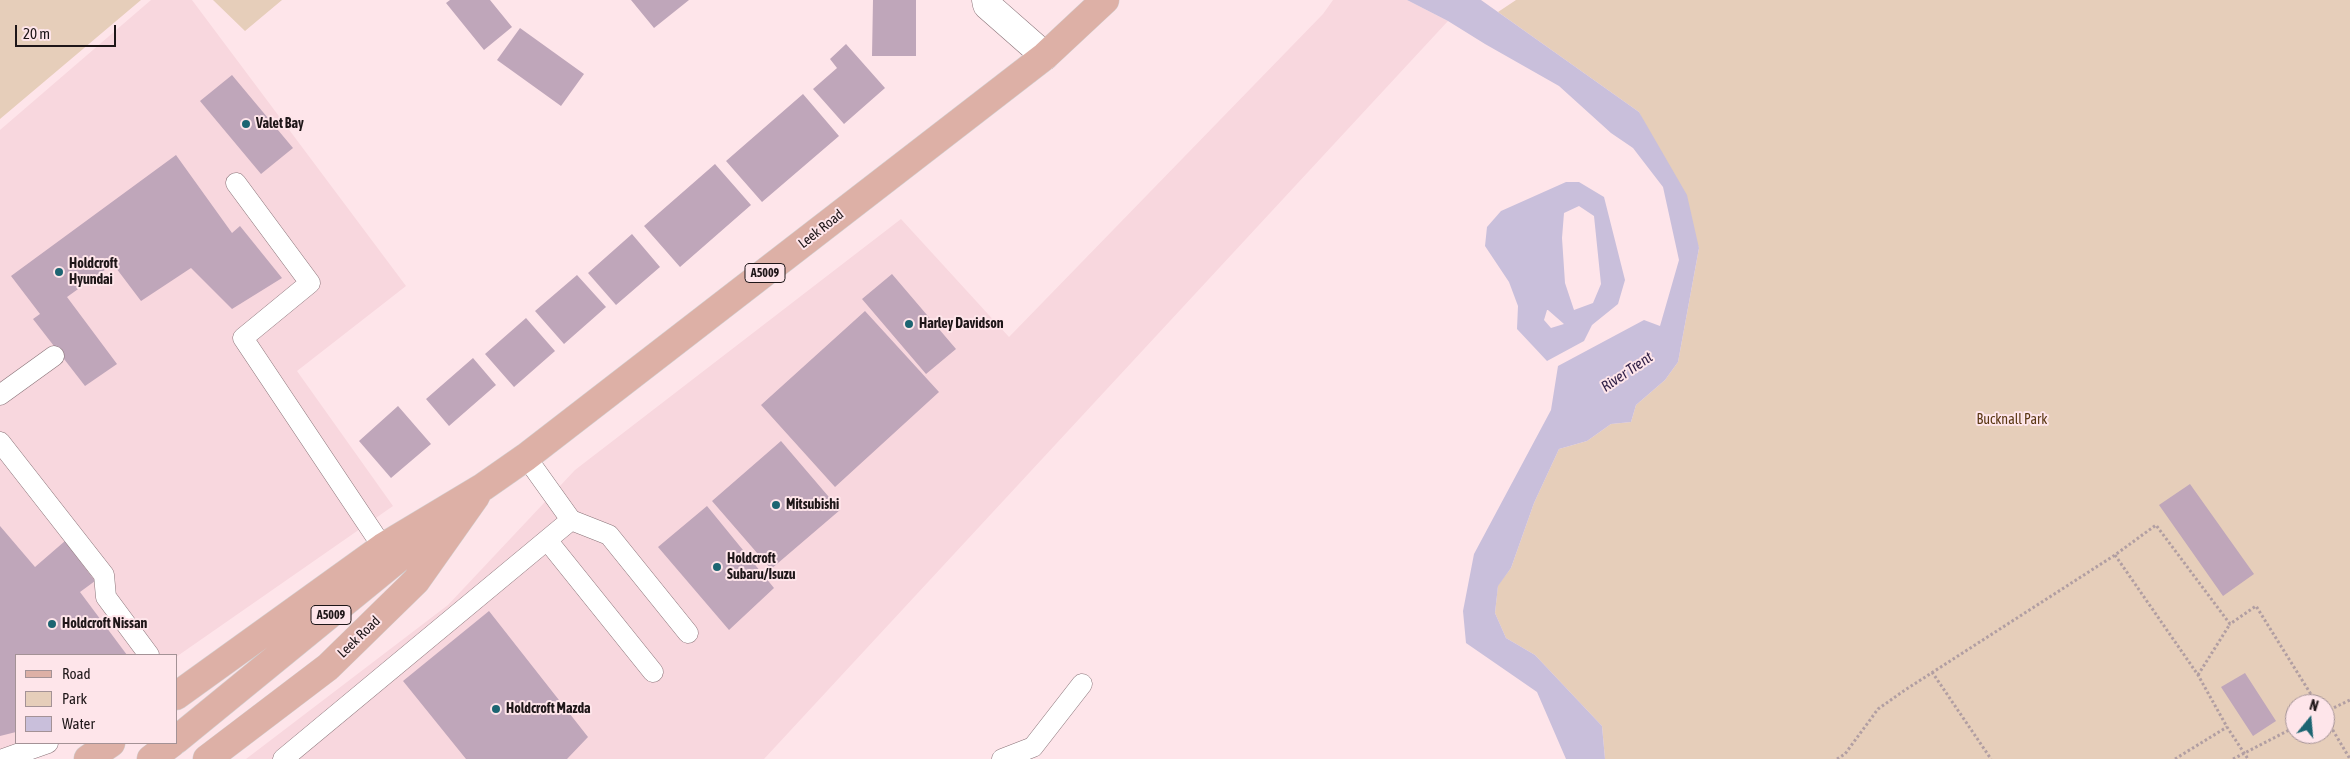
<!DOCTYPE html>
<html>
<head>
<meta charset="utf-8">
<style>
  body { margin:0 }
  #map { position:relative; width:2350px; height:759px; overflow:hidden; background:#fee5ea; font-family:"Asap Condensed",sans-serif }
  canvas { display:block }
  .legend { position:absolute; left:15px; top:654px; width:162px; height:90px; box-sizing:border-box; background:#fee5ea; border:1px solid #a49296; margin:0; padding:6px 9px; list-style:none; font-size:15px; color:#1e1618 }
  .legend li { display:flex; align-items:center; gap:10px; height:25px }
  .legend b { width:25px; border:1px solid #a49296 }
  .north { position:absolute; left:2285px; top:694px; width:50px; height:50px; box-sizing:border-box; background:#fee5ea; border:1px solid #a49296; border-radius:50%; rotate:17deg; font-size:14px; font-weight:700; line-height:20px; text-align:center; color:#1e1618 }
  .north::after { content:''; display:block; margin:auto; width:18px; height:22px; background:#1c6572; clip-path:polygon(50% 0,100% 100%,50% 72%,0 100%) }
  .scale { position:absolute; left:15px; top:25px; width:101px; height:22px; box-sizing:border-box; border:2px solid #1e1618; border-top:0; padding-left:6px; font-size:15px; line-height:18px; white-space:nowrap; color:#1e1618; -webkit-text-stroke:4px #fee5ea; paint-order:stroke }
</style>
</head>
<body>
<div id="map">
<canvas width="2350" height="759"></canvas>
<ul class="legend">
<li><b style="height:6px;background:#ddb0a6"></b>Road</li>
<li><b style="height:14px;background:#e6ceba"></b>Park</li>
<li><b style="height:14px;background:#c9bfdb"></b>Water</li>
</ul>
<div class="north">N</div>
<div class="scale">20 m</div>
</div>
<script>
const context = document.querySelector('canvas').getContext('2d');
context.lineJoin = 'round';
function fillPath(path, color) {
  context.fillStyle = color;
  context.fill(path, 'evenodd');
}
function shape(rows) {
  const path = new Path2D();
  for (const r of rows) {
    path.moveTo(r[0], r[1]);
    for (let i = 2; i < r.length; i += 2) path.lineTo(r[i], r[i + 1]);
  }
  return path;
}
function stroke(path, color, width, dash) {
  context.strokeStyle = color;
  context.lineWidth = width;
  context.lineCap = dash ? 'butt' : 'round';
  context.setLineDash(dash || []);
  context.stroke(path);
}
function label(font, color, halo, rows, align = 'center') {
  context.font = font + ' "Asap Condensed",sans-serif';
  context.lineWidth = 4;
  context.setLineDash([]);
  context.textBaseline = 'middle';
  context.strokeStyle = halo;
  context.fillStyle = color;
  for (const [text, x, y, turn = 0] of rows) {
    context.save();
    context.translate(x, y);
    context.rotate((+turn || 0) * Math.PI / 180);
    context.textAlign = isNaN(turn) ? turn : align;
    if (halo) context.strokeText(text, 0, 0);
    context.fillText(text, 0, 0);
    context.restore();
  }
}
fillPath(shape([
  [151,0,192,0,406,286,297,371,393,506,176,657,16,655,16,743,52,743,0,759,0,130],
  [1333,0,1407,0,1448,21,764,759,246,759,448,605,575,470,901,219,1009,337,1323,14]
]), '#f8d7de');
fillPath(shape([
  [0,0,141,0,0,119],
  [213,0,282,0,245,31],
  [1516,0,2350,0,2350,759,1605,759,1602,726,1535,655,1506,638,1495,613,1498,585,1511,568,1534,503,1559,449,1587,441,1611,424,1631,422,1636,405,1665,380,1678,362,1699,248,1639,112,1498,12],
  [2295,704,2325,704,2325,734,2295,734]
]), '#e6ceba');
fillPath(shape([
  [1407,0,1481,0,1639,112,1687,195,1699,248,1678,362,1665,380,1636,405,1631,422,1611,424,1587,441,1559,449,1534,503,1511,568,1498,586,1495,613,1506,638,1535,655,1602,726,1605,759,1566,759,1537,692,1466,643,1463,611,1474,554,1551,410,1558,366,1644,320,1660,326,1679,260,1663,187,1633,148,1611,133,1559,86,1485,44,1448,21],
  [1566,182,1579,182,1604,197,1625,280,1618,304,1592,325,1584,341,1547,361,1517,329,1518,306,1509,282,1485,246,1487,227,1501,211],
  [1579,206,1594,216,1601,284,1593,303,1574,310,1565,283,1562,238,1564,213],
  [1547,310,1548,310,1564,324,1551,328,1544,320]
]), '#c9bfdb');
fillPath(shape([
  [450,0,490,0,512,27,484,50,446,3],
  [631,0,689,0,654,28],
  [873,0,916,0,916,56,872,56],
  [520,28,584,74,561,106,497,60],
  [846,44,885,88,844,124,813,89,837,68,830,59],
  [232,75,293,148,261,174,200,101],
  [803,94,839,136,762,202,726,161],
  [176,155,232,233,240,226,282,278,232,309,191,268,141,301,113,264,67,297,117,364,85,386,33,319,40,314,11,276],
  [715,164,751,205,680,267,644,226],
  [632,234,660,267,616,305,588,273],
  [892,274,956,349,926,374,862,299],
  [577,275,606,307,564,344,535,311],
  [865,311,939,392,835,487,761,405],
  [526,318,555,351,514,387,485,354],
  [473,358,496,385,449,426,426,399],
  [398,406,431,444,391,478,359,441],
  [781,441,840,510,771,569,712,501],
  [2190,484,2254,574,2223,596,2159,505],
  [707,506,774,588,729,630,658,547],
  [0,526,35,567,65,541,95,581,80,592,127,655,16,655,16,732,0,736],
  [489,611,588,737,567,759,466,759,403,681],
  [2245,673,2276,721,2253,736,2221,687]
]), '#bfa6ba');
const service = shape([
  [236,183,310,283,243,338,390,558],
  [0,395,54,356],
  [0,442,104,575,106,597,149,655],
  [571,520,609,535,688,633],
  [547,540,653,672],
  [3,759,48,743],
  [283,759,571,520,526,457],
  [1002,759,1033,747,1082,684]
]);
const minor = shape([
  [986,0,987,5,1045,56]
]);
const primary = shape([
  [176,696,383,547,483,487,526,457,1045,56,1105,0],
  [176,740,427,535],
  [88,759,111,743],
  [151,759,172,743],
  [207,759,328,667,416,581,476,496]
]);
stroke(service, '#897378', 21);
stroke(minor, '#897378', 29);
stroke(primary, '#d2d0d1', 29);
stroke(shape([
  [2115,555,2198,675,2227,727,2248,759],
  [1932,672,1991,759],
  [2198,675,2230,624],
  [2325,712,2350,700],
  [2325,717,2350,759],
  [1837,759,1845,754,1878,709,1905,690,2115,555,2156,525,2230,624,2256,606,2317,704],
  [2175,759,2227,727],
  [2233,759,2295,727]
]), '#b19ea2', 3, [2.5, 2.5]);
stroke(service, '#fff', 20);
stroke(minor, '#fff', 28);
stroke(primary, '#ddb0a6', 28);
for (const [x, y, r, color] of [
  [246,124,5,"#1c6572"],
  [59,272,5,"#1c6572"],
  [909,324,5,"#1c6572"],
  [776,505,5,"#1c6572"],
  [717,567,5,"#1c6572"],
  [52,624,5,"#1c6572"],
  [496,709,5,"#1c6572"]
]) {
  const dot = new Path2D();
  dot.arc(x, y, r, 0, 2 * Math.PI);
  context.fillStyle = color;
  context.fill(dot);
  stroke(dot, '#fee5ea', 2);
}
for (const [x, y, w] of [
  [765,273,40],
  [331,615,40]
]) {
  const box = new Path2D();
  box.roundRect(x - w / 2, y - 9.5, w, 19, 4);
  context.fillStyle = '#fee5ea';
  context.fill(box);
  stroke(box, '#1e1618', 1);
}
label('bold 12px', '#1e1618', null, [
  ["A5009",765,273],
  ["A5009",331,615]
]);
label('bold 14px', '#1e1618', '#fee5ea', [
  ["Valet Bay",256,124],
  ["Holdcroft",69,264],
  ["Hyundai",69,280],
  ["Harley Davidson",919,324],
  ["Mitsubishi",786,505],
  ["Holdcroft",727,559],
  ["Subaru/Isuzu",727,575],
  ["Holdcroft Nissan",62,624],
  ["Holdcroft Mazda",506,709]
], 'left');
label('14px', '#1e1618', '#fee5ea', [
  ["Leek Road",821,229,-38],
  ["Leek Road",359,637,-44]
]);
label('14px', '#5b3814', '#fee5ea', [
  ["Bucknall Park",2012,420]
]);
label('italic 15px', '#332248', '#fee5ea', [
  ["River Trent",1627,372,-34]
]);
</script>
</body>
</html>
